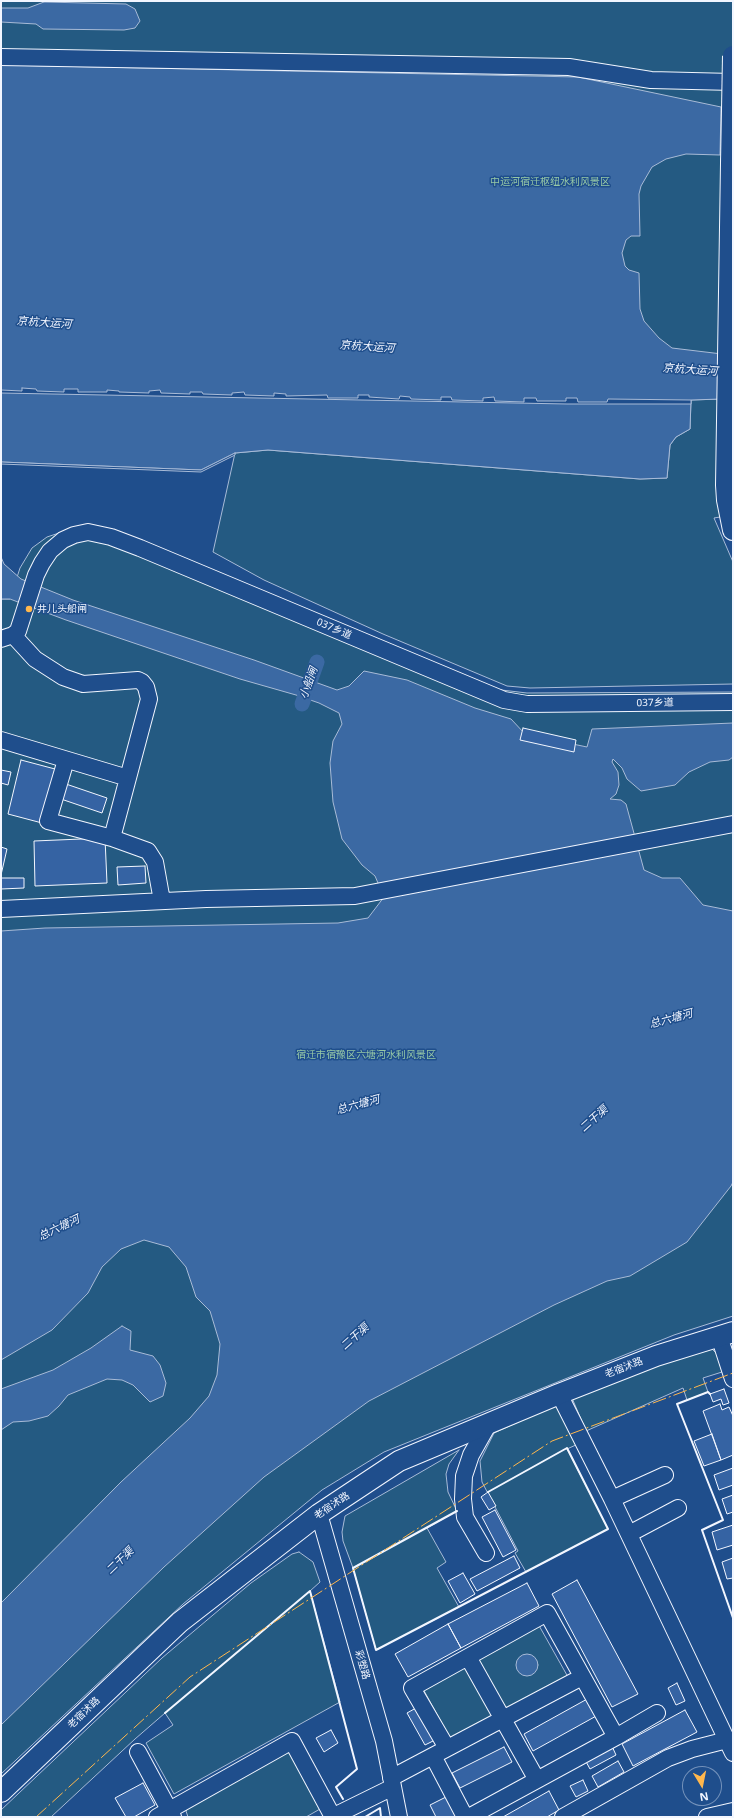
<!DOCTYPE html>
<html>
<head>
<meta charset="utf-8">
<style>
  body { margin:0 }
  #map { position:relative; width:734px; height:1818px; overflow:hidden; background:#1f4e8c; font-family:"Noto Sans",sans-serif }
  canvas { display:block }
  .frame { position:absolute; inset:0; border:2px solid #f2f6ff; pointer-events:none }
  .north { position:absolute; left:682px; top:1766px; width:40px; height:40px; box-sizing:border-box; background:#1f4e8c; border:1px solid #7391ba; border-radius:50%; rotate:170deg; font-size:11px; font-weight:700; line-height:16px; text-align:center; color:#f2f6ff }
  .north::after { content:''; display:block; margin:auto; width:14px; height:18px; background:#ffb74d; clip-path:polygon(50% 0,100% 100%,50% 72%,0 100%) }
</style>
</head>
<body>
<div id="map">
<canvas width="734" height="1818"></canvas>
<div class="frame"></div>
<div class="north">N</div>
</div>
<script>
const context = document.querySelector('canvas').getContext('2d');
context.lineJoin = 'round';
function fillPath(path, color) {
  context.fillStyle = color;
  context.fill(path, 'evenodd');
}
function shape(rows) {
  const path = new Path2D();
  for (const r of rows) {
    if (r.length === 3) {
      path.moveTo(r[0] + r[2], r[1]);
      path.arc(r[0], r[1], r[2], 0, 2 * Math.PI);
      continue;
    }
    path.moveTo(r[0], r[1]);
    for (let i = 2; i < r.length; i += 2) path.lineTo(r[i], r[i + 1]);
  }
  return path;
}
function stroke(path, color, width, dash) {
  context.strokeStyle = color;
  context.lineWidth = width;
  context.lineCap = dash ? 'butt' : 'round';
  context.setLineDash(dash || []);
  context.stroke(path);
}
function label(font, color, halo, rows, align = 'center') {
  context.font = font + ' "Noto Sans","Noto Sans SC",sans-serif';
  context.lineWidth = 3;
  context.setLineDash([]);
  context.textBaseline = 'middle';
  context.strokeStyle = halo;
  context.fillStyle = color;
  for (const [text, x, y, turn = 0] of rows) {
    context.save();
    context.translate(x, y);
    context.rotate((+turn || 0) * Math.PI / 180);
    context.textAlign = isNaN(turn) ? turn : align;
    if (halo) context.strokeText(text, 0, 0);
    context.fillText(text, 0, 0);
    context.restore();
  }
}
const green = shape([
  [1,1,733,1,733,369,1,350,1,1],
  [721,399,720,517,714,518,733,562,733,684,530,688,507,686,383,634,264,580,213,552,235,453,268,450,640,479,667,478,670,445,676,437,690,429,691,400,721,399],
  [71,529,493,689,527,693,733,692,733,1316,674,1335,384,1452,322,1490,183,1604,1,1774,1,599,10,599,20,568,32,548,47,537,71,529],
  [712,1349,717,1354,722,1372,703,1378,708,1392,687,1400,683,1388,586,1431,572,1398,651,1367,712,1349],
  [558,1404,578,1444,567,1449,608,1529,526,1572,515,1553,518,1551,482,1482,480,1461,494,1433,558,1404],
  [459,1450,449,1464,446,1474,448,1492,457,1511,427,1528,446,1562,437,1568,459,1607,376,1650,353,1568,343,1541,342,1532,345,1516,459,1450],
  [299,1552,313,1562,320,1582,310,1591,340,1702,174,1794,146,1743,173,1725,165,1713,135,1739,51,1817,1,1817,1,1810,162,1658,251,1583,292,1554,299,1552],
  [537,1622,568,1677,505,1712,475,1657,537,1622],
  [466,1663,495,1715,451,1740,422,1687,466,1663],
  [289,1750,320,1809,306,1817,188,1817,186,1811,188,1807,289,1750]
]);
fillPath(green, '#245a82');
stroke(green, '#a8bbd7', 1);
const water = shape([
  [44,2,126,4,135,9,140,21,135,28,124,30,43,29,36,24,1,22,1,8,28,8,44,2],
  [1,65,578,77,721,107,720,155,686,154,666,159,652,167,641,186,639,194,640,236,631,236,626,240,622,253,625,266,629,270,639,273,640,309,644,321,659,338,672,348,722,354,721,399,691,400,690,429,676,437,670,445,667,478,640,479,268,450,235,453,201,470,1,462,1,65],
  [1,557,4,564,21,579,73,600,254,660,337,690,349,686,364,671,407,680,475,708,511,719,525,734,587,747,592,729,733,723,733,757,729,760,710,762,689,772,675,785,641,791,627,779,622,768,613,759,612,762,618,772,619,785,616,794,610,799,621,800,626,804,644,870,662,878,680,878,703,905,733,911,733,1182,731,1186,687,1242,630,1276,607,1281,554,1305,369,1401,264,1477,164,1567,1,1725,1,1603,121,1482,190,1418,209,1396,217,1375,220,1344,210,1311,196,1297,186,1267,169,1247,144,1240,121,1249,102,1267,88,1293,52,1330,1,1360,1,931,45,928,338,923,368,918,384,897,375,876,362,865,342,839,333,802,330,763,333,741,342,724,339,713,319,703,296,695,240,679,66,620,10,599,1,599,1,557],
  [122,1326,131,1331,130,1350,153,1356,160,1365,166,1383,163,1396,150,1402,133,1385,122,1380,107,1379,68,1395,59,1406,48,1416,29,1421,13,1422,1,1430,1,1389,53,1370,91,1348,122,1326],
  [527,1665,11]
]);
fillPath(water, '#3b69a3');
stroke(water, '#a8bbd7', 1);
const pier = shape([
  [22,388,36,389,37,391,64,392,64,389,78,389,78,392,107,392,107,390,119,391,119,392,149,393,149,391,160,390,161,393,190,394,190,392,202,392,203,394,232,395,232,393,244,392,245,395,274,396,274,393,286,394,286,396,327,395,328,398,358,398,358,395,369,395,369,397,399,399,400,396,410,397,411,399,441,400,441,397,451,397,452,400,483,401,483,398,494,397,495,401,524,402,524,398,536,398,537,401,566,401,566,398,577,398,578,402,607,402,608,399,691,400,691,404,567,404,1,393,1,390,22,391,22,388],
  [235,453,235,455,201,472,1,464,1,462,201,470,235,453]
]);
fillPath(pier, '#1f4e8c');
stroke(pier, '#a8bbd7', 1);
stroke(shape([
  [302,704,317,662]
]), '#3b69a3', 15);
const building = shape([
  [523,728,576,740,574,752,520,740,523,728],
  [21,760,55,769,42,823,8,814,21,760],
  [1,770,11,772,8,785,1,783,1,770],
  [63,783,107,798,102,813,58,798,63,783],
  [105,838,107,883,35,886,34,841,105,838],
  [1,847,7,849,1,875,1,847],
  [145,866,146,883,118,885,117,867,145,866],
  [1,878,24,878,24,888,1,889,1,878],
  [724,1389,729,1403,723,1405,721,1399,713,1402,710,1394,724,1389],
  [720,1404,722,1410,729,1407,733,1416,733,1455,721,1460,703,1411,720,1404],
  [712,1434,721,1460,704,1466,694,1441,712,1434],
  [733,1468,733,1485,719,1490,714,1475,733,1468],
  [488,1492,496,1506,489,1510,481,1497,488,1492],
  [733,1495,733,1512,727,1514,722,1499,733,1495],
  [495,1510,516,1550,503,1557,482,1517,495,1510],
  [733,1525,733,1545,717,1550,712,1532,733,1525],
  [514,1556,520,1568,477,1591,470,1579,514,1556],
  [733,1558,733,1578,727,1579,722,1562,733,1558],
  [463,1573,475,1594,460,1603,448,1581,463,1573],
  [577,1580,638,1694,612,1707,552,1594,577,1580],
  [527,1583,539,1606,461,1648,448,1624,527,1583],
  [448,1624,461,1648,408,1677,395,1654,448,1624],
  [677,1683,685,1701,676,1705,668,1688,677,1683],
  [589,1698,598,1715,533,1751,524,1734,589,1698],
  [416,1708,435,1740,425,1745,407,1713,416,1708],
  [685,1710,697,1732,633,1766,622,1744,685,1710],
  [331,1730,338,1743,324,1752,316,1738,331,1730],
  [611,1744,616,1755,590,1769,584,1758,611,1744],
  [504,1747,512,1762,460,1788,452,1773,504,1747],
  [618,1761,624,1772,598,1787,592,1776,618,1761],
  [583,1780,588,1791,576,1797,570,1786,583,1780],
  [143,1783,155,1805,134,1817,126,1817,115,1798,143,1783],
  [549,1791,559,1810,547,1817,503,1817,549,1791],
  [450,1795,461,1817,436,1817,430,1805,450,1795]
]);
fillPath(building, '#3563a3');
stroke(building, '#f2f6ff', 1);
const minor = shape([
  [1,57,569,67,651,80,733,82],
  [13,635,35,659,63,677,83,684,138,680,142,682,146,687,149,699,112,838,148,851,155,862,162,901],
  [1,639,13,635,18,631,36,575,42,563,50,551,63,540,74,535,88,532,111,537,140,548,504,700,527,704,733,702],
  [1,740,128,778],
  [66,760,48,821,112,838],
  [1,909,206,899,355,896,733,824],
  [719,1336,733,1379],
  [559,1394,612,1499,733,1753],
  [612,1499,665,1475],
  [319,1514,384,1741,399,1817],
  [629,1534,678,1508],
  [486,1553,465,1517,463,1499,464,1476,471,1455,489,1423],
  [468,1657,537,1780],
  [447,1748,412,1688,547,1613,616,1737,657,1713],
  [138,1752,173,1817],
  [433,1756,465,1817],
  [391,1778,582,1677],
  [157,1817,292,1741,333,1817],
  [332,1817,393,1787],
  [469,1817,616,1737],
  [563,1817,668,1758,692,1749,727,1740],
  [707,1817,733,1811]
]);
const major = shape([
  [731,163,726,485,727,500,733,530],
  [1,1792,180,1622,319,1514,399,1461,559,1394,656,1356,733,1332]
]);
stroke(minor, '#f2f6ff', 18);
stroke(major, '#f2f6ff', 22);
stroke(minor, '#1f4e8c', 16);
stroke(major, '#1f4e8c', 20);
const majorBridge = shape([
  [731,163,733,56]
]);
stroke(majorBridge, '#f2f6ff', 22, []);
stroke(majorBridge, '#1f4e8c', 20);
stroke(shape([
  [710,1394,708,1392,677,1404,723,1520,702,1530,733,1618],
  [457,1511,353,1568,376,1650,608,1529,567,1448,488,1492],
  [165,1713,310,1591,357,1769,336,1787,343,1799],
  [365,1817,380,1808,381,1817]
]), '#f2f6ff', 2);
stroke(shape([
  [36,1817,190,1677,552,1441,733,1373]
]), '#ffb74d', 1, [14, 3, 2, 3]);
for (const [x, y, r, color] of [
  [29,609,4,"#ffb74d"]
]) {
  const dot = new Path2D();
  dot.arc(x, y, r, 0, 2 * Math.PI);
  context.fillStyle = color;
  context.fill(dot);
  stroke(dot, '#1f4e8c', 1.5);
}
label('10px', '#97c8a6', '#1f4e8c', [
  ["中运河宿迁枢纽水利风景区",550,182],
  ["宿迁市宿豫区六塘河水利风景区",366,1055]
]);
label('10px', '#f2f6ff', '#1f4e8c', [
  ["井儿头船闸",37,609]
], 'left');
label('10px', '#f2f6ff', '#1f4e8c', [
  ["037乡道",334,629,23],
  ["037乡道",655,703,-1],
  ["老宿沭路",624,1368,-21],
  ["老宿沭路",332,1506,-34],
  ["彩塑路",362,1665,74],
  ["老宿沭路",84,1713,-44]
]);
label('italic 11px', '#f2f6ff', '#1f4e8c', [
  ["京杭大运河",44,323,4],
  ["京杭大运河",367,347,4],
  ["京杭大运河",690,370,4],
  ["小船闸",309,683,-70],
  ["总六塘河",671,1019,-15],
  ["总六塘河",358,1105,-15],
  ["二干渠",594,1119,-42],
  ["总六塘河",59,1228,-25],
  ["二干渠",355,1337,-42],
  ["二干渠",120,1561,-44]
]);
</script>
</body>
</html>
